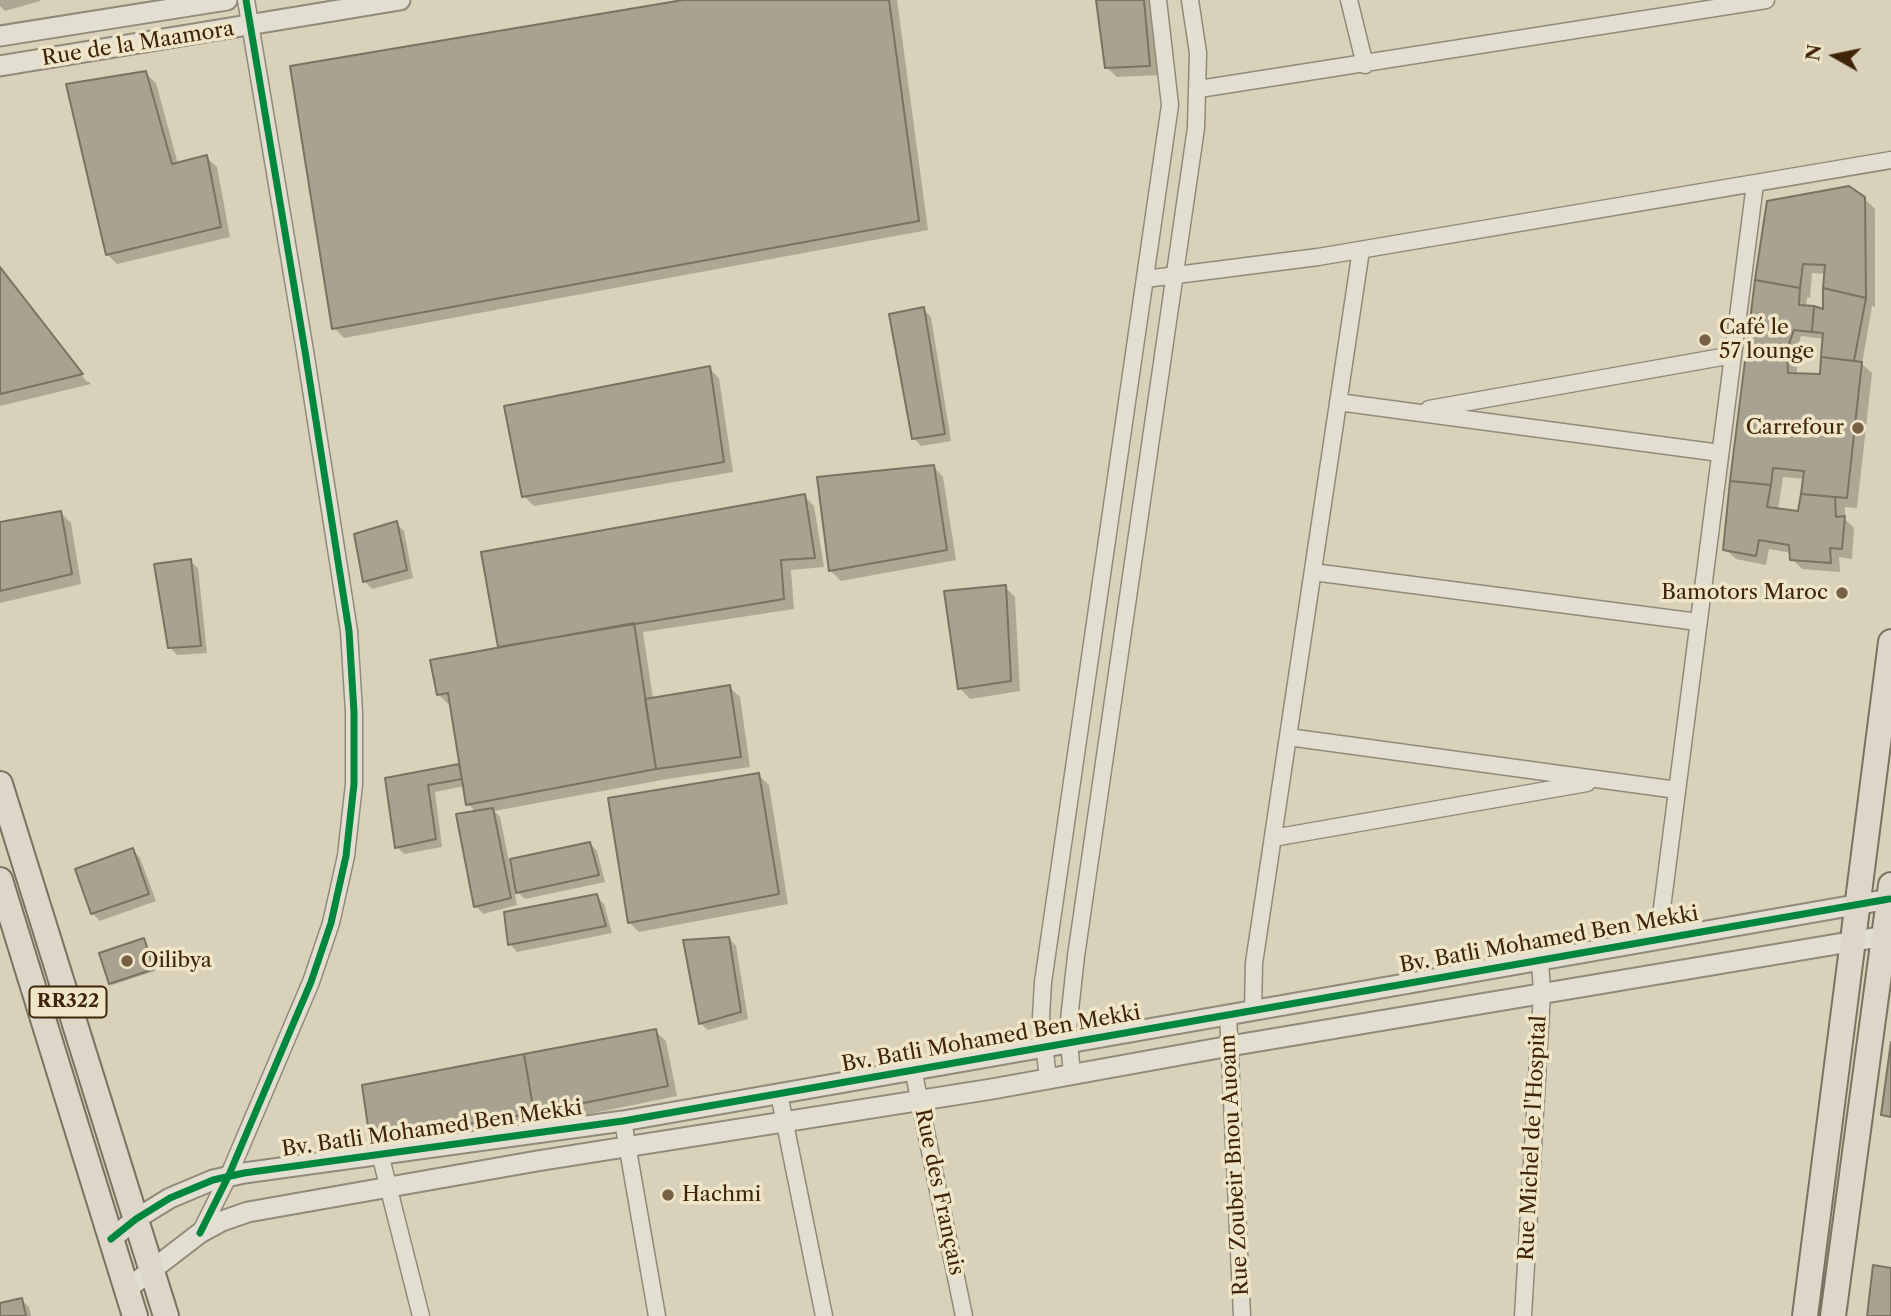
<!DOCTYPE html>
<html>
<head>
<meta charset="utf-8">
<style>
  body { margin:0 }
  #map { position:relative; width:1891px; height:1316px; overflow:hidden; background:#d9d1b9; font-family:"Libre Caslon Text",serif }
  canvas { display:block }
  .north { position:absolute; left:1800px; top:21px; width:70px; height:70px; -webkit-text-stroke:5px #efe6c9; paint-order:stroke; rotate:279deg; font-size:19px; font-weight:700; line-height:28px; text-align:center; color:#402408 }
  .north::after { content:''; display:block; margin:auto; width:24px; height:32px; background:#402408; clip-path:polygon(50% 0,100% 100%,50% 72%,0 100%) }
</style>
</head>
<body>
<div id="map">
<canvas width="1891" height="1316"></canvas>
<div class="north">N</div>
</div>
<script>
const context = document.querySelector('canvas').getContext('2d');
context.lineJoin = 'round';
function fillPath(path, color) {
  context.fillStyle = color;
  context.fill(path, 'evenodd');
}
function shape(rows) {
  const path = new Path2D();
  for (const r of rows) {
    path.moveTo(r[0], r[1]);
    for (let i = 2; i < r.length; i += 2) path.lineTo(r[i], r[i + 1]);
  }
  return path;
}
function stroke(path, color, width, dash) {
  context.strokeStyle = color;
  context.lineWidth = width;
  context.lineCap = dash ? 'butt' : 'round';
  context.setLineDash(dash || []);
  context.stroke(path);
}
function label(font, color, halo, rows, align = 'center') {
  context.font = font + ' "Libre Caslon Text",serif';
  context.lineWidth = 7;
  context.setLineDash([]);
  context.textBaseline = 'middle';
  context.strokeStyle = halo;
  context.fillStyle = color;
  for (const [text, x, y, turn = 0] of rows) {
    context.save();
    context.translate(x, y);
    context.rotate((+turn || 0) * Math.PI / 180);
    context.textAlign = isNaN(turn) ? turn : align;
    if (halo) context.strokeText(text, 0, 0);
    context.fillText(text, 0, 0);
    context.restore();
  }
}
fillPath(shape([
  [0,0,40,0,40,1,5,11,0,6],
  [694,0,897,0,928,230,344,338,334,328],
  [1098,0,1152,0,1160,75,1117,77,1106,67],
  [145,73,156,83,178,164,206,157,217,167,230,237,117,264,107,254],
  [1864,198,1875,209,1875,307,1872,306,1862,364,1872,373,1857,508,1845,507,1845,519,1854,528,1852,559,1839,557,1840,572,1802,569,1792,559,1792,553,1769,549,1766,565,1736,559,1725,549,1756,280],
  [1812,273,1826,274,1825,311,1806,308,1807,297,1810,298],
  [1801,336,1824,339,1821,376,1797,375,1797,362,1794,359],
  [1783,477,1805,479,1799,513,1778,510],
  [0,270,87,382,88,381,91,384,0,406],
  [923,309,931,317,951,441,921,446,914,438],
  [709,368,719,378,733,472,534,506,524,496],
  [933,466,943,477,956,560,841,581,831,571],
  [804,496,814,506,824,567,791,570,794,609,643,632,653,699,729,687,740,697,750,767,667,779,494,811,500,817,512,876,590,844,597,851,605,882,525,899,514,889,517,905,483,914,476,906,476,812,468,804,465,786,435,792,442,847,404,854,397,847,387,779,459,766,462,770,451,704,448,704,438,694,500,649,483,554],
  [61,513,71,523,81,584,0,603,0,524],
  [396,523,404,531,413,578,372,589,364,581],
  [190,561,198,568,207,653,177,655,170,647],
  [1005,587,1015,597,1020,691,970,699,960,688],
  [758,775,769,785,788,904,639,932,629,922],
  [133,850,140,858,156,901,100,921,92,913],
  [596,896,604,904,612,933,517,952,510,944],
  [729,938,736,946,748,1019,708,1030,700,1023],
  [144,940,155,971,112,985,110,983],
  [655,1031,666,1041,677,1096,545,1123,382,1150,371,1139],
  [21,1300,29,1307,31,1316,0,1316,0,1305]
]), '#0003');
const building = shape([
  [683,0,889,0,919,221,332,329,290,66,683,0],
  [1096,0,1144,0,1150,66,1105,68,1096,0],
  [146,71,172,164,207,155,221,227,106,255,66,84,146,71],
  [1849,186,1865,197,1866,298,1823,288,1825,265,1803,264,1800,288,1755,280,1767,201,1849,186],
  [0,267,83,374,0,394,0,267],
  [1755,280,1800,288,1799,305,1814,306,1812,332,1794,330,1787,350,1747,345,1755,280],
  [1823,288,1866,298,1854,361,1821,357,1823,333,1812,332,1814,306,1823,309,1823,288],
  [924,307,945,434,912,439,889,314,924,307],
  [1747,345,1787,350,1788,373,1820,374,1821,357,1862,362,1847,498,1801,494,1804,471,1773,468,1771,485,1730,481,1747,345],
  [710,366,724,462,522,497,504,406,710,366],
  [934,465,947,550,829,571,817,477,934,465],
  [1730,481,1771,485,1767,507,1798,511,1801,494,1835,497,1836,517,1845,516,1842,549,1830,548,1831,563,1790,560,1789,545,1759,540,1756,556,1723,550,1730,481],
  [805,494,815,558,781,560,784,599,498,647,481,552,805,494],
  [61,511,72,574,0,591,0,522,61,511],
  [397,521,407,570,363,582,354,534,397,521],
  [191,559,201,646,168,648,154,564,191,559],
  [1006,585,1011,681,958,689,944,591,1006,585],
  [634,623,656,769,466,805,448,693,437,695,430,660,634,623],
  [730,685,741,757,656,769,645,699,730,685],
  [459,764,462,779,428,785,436,839,395,848,385,778,459,764],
  [759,773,779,894,628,923,608,798,759,773],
  [493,808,511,898,474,907,456,814,493,808],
  [590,842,599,875,516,893,510,859,590,842],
  [133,848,149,894,91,914,75,869,133,848],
  [597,894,606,926,508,945,504,912,597,894],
  [729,937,741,1012,699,1024,683,940,729,937],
  [144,938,154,969,109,984,99,953,144,938],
  [656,1029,668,1086,534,1113,524,1054,656,1029],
  [1891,1042,1891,1117,1881,1115,1891,1042],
  [524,1054,534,1113,370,1140,362,1085,524,1054],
  [1873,1265,1891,1268,1891,1316,1867,1316,1873,1265],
  [22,1298,26,1316,0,1316,0,1303,22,1298]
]);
fillPath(building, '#aaa291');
stroke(building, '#7b7262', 2);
const minor = shape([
  [1349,0,1365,65],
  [1199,89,1766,0],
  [1145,279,1318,257,1891,160],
  [1338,402,1720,453],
  [1429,409,1733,355],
  [1313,572,1698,622],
  [1288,737,1677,790],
  [1273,838,1587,783],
  [1658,939,1755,184],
  [1253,1010,1254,963,1361,250],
  [1228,1014,1242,1316],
  [913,1069,964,1316],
  [1072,1075,1068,1029,1076,956,1196,128,1198,53,1190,0],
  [1048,1079,1041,1017,1043,982,1170,105,1158,0],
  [779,1094,824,1316],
  [623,1121,657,1316],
  [380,1154,421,1316],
  [200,1233,228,1177,311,982,331,923,346,856,354,784,354,712,349,631,305,351,246,0],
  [1523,1316,1542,993,1540,960]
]);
const tertiary = shape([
  [0,36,227,0],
  [0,66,400,0],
  [111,1239,136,1219,170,1198,213,1180,244,1173,623,1121,1889,899],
  [127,1289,200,1233,222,1221,248,1212,537,1161,992,1089,1230,1046,1885,936]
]);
const primary = shape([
  [0,784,166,1316],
  [0,880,135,1316],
  [1805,1316,1891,642],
  [1833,1316,1891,885]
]);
stroke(minor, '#928a79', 19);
stroke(tertiary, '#928a79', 23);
stroke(primary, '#7b7262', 28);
stroke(minor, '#e2ded1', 16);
stroke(tertiary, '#e2ded1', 19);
stroke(primary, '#dcd7c9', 24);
stroke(shape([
  [200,1233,228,1177,311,982,331,923,346,856,354,784,354,712,349,631,305,351,246,0],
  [111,1239,136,1219,170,1198,213,1180,244,1173,623,1121,1889,899]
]), '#00873e', 7);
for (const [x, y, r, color] of [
  [1705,340,7,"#766146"],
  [1858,428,7,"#766146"],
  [1842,593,7,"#766146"],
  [127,961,7,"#766146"],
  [668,1195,7,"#766146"]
]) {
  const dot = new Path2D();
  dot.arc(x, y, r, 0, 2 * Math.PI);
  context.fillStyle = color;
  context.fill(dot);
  stroke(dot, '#efe6c9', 2.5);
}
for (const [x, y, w] of [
  [68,1002,77]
]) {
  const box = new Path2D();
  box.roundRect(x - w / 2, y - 15.5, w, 31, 5);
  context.fillStyle = '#efe6c9';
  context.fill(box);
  stroke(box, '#402408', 2);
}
label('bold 19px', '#402408', null, [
  ["RR322",68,1002]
]);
label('21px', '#402408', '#efe6c9', [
  ["Rue de la Maamora",138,44,-9],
  ["Bv. Batli Mohamed Ben Mekki",1549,940,-10],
  ["Bv. Batli Mohamed Ben Mekki",991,1039,-10],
  ["Bv. Batli Mohamed Ben Mekki",432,1129,-8],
  ["Rue Michel de l'Hospital",1533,1138,-87],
  ["Rue Zoubeir Bnou Auoam",1235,1165,-93],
  ["Rue des Français",939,1192,78]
]);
label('21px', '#402408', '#efe6c9', [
  ["Café le",1719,328],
  ["57 lounge",1719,352],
  ["Carrefour",1844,428,"right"],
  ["Bamotors Maroc",1828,593,"right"],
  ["Oilibya",141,961],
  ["Hachmi",682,1195]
], 'left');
</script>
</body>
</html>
